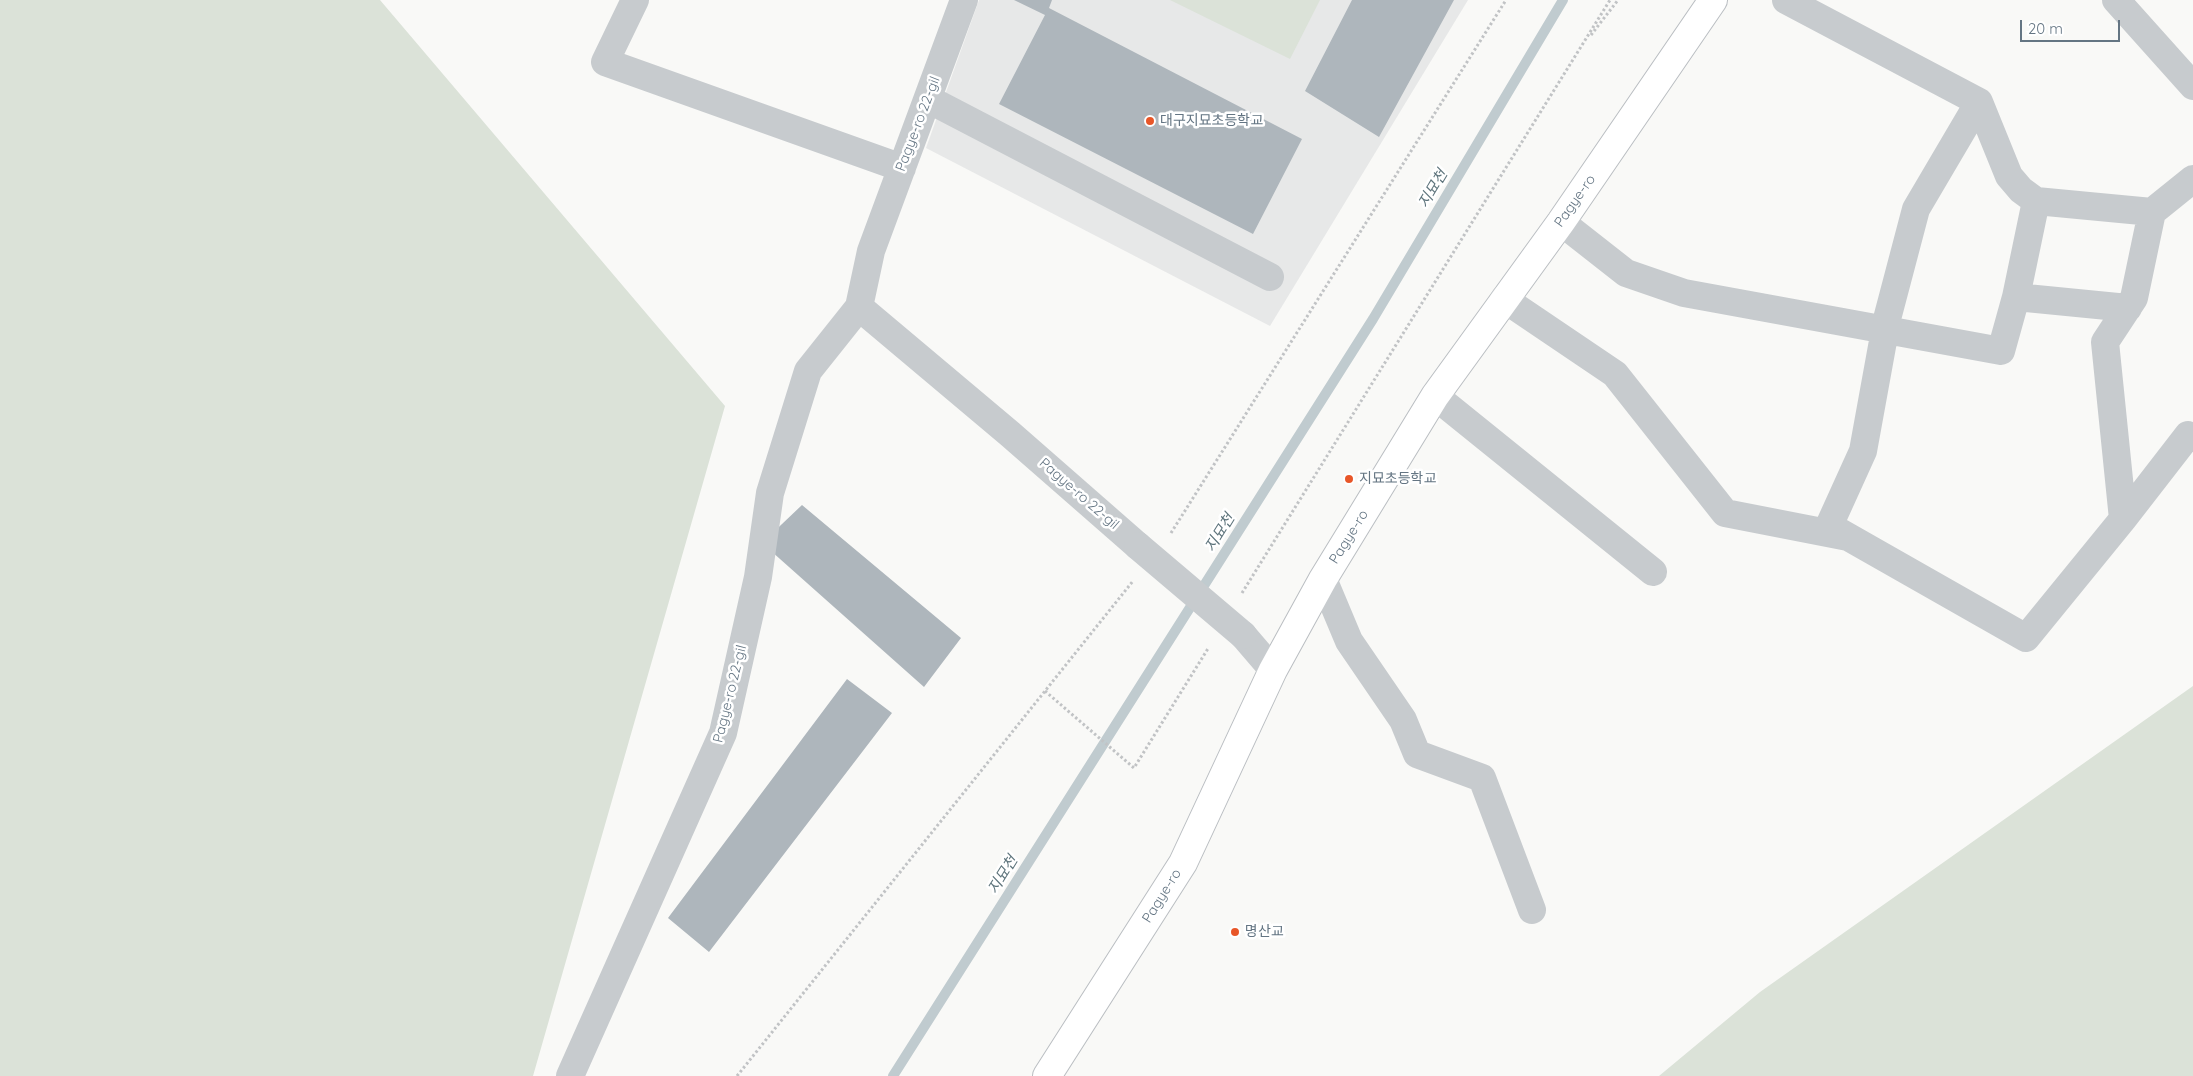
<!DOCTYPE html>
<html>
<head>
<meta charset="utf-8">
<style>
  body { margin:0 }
  #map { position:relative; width:2193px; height:1076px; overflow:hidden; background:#f9f9f7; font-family:Quicksand,sans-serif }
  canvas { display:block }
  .scale { position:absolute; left:2020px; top:20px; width:100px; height:22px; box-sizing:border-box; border:2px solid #647583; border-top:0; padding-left:6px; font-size:15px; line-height:18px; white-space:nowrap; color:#647583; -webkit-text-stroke:4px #fff; paint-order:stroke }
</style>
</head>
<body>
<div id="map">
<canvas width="2193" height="1076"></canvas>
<div class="scale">20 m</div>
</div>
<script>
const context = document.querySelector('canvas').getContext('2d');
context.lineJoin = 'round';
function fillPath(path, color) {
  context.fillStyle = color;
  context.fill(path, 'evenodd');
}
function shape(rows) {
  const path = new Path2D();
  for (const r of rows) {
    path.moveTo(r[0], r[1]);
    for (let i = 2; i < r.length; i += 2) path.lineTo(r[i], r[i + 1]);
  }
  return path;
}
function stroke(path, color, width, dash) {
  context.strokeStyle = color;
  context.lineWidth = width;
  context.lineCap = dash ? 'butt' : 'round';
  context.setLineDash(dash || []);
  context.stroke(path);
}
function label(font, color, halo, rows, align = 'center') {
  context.font = font + ' Quicksand,"Noto Sans KR",sans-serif';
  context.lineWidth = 5;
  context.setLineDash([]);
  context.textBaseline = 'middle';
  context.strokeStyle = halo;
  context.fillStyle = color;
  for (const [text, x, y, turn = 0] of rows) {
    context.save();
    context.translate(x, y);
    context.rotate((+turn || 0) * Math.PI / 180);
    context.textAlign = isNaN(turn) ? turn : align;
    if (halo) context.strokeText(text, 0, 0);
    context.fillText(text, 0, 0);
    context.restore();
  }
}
fillPath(shape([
  [979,0,1468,0,1270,326,926,148]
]), '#e7e8e8');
fillPath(shape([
  [0,0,380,0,725,406,533,1076,0,1076],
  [1170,0,1320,0,1290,59],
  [2193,686,2193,1076,1659,1076,1760,992]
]), '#dbe2d8');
stroke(shape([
  [893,1076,1373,319,1563,0]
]), '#c0cbcf', 10);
fillPath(shape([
  [1014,0,1052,0,1049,8,1302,139,1253,234,999,104,1045,15],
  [1352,0,1454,0,1379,137,1305,91],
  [802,505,961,638,924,687,762,543],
  [847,679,892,713,709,952,668,918]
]), '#aeb6bc');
const major = shape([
  [1047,1076,1183,863,1273,670,1323,579,1435,396,1561,222,1713,0]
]);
stroke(major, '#babec2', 30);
stroke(shape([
  [1591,35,1618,0],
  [1171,533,1506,0],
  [1242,593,1610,0],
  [1045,691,1134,768,1209,647],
  [737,1076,1133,581]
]), '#c1c3c5', 3, [2.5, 2.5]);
stroke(shape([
  [635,0,605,62,902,168],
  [1786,0,1979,102,2009,176,2021,190,2036,201,2152,212,2193,179],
  [2116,0,2193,86],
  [928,99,1270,277],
  [1979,102,1916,209,1887,319,1863,451,1829,526,2026,638,2123,519,2105,342,2134,298,2152,212],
  [1561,222,1626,273,1684,293,2001,351,2016,297,2128,308],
  [2016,297,2036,201],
  [1504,299,1615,374,1725,513,1848,537],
  [859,307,1010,434,1138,546],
  [1435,396,1653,572],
  [2123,519,2188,435,2193,438],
  [1323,579,1349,641,1403,720,1417,754,1482,778,1532,910],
  [1243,635,1273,670],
  [570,1076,723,733,758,577,770,493,808,371,859,307,871,251,964,0]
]), '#c7cbce', 28);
stroke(major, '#fff', 28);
stroke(shape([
  [1138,546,1243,635]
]), '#c7cbce', 28);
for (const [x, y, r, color] of [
  [1150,121,5,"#e85628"],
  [1349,479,5,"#e85628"],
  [1235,932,5,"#e85628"]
]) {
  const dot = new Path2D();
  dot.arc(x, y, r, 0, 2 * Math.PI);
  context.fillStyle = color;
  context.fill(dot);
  stroke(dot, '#fff', 2);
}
label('14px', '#647583', '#fff', [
  ["대구지묘초등학교",1160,121],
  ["지묘초등학교",1359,479],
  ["명산교",1245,932]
], 'left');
label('14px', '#647583', '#fff', [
  ["Pagye-ro 22-gil",918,124,-69],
  ["Pagye-ro",1575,201,-55],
  ["Pagye-ro 22-gil",1079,494,41],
  ["Pagye-ro",1349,537,-58],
  ["Pagye-ro 22-gil",730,694,-76],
  ["Pagye-ro",1162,896,-58]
]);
label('italic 15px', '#5e747c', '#fff', [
  ["지묘천",1433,189,-59],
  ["지묘천",1220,533,-58],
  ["지묘천",1003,875,-58]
]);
</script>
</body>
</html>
